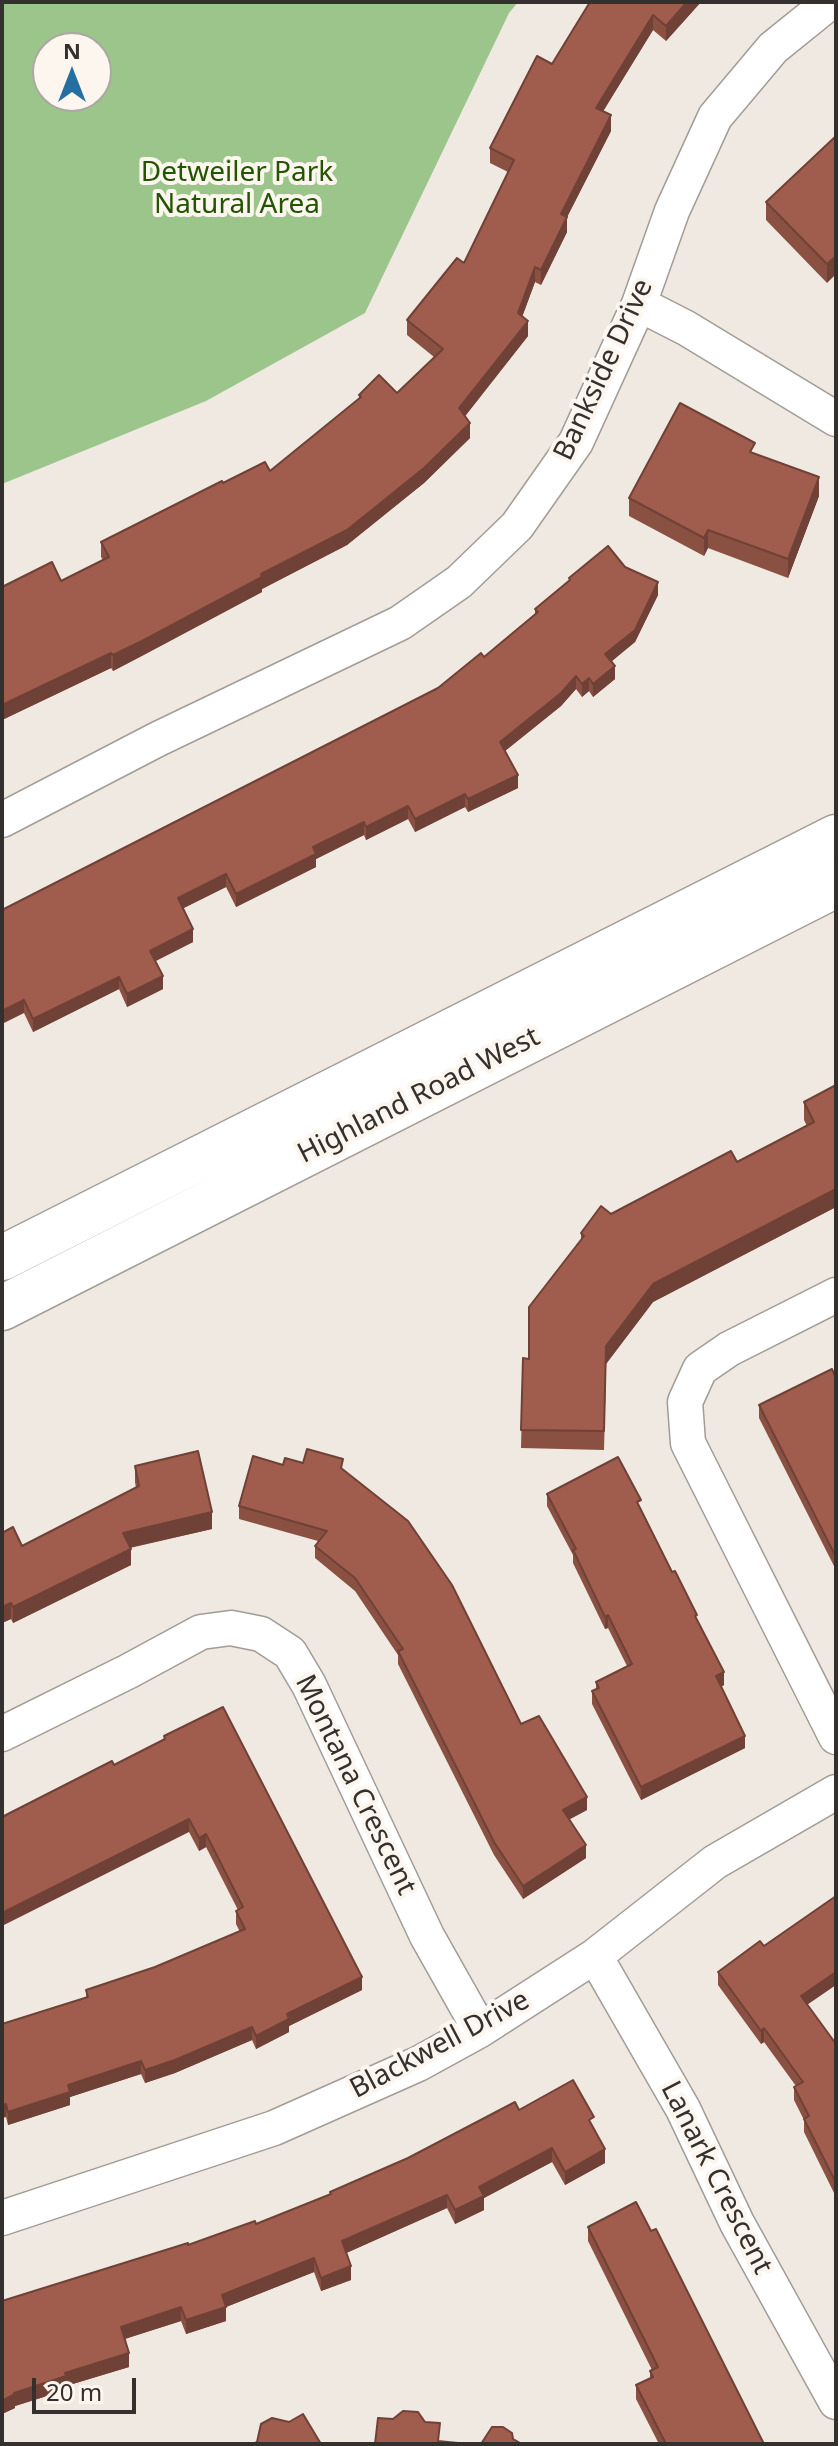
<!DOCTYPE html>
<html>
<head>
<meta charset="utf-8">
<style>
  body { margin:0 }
  #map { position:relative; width:838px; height:2446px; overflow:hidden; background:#efe9e2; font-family:"Noto Sans",sans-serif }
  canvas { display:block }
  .frame { position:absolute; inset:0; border:4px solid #33302e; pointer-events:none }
  .north { position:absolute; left:32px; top:32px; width:80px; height:80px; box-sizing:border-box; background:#fcf6ef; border:2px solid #aca7a2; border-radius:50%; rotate:0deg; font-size:22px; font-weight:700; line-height:32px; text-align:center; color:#33302e }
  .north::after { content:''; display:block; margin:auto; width:28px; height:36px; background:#266fa3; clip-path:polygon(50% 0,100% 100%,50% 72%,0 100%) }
  .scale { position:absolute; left:32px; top:2378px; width:104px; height:36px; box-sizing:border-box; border:4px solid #33302e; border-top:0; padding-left:10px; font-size:24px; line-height:28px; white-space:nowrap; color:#33302e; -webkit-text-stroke:6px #fcf6ef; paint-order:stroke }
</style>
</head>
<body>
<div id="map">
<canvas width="838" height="2446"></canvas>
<div class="frame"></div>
<div class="north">N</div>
<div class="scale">20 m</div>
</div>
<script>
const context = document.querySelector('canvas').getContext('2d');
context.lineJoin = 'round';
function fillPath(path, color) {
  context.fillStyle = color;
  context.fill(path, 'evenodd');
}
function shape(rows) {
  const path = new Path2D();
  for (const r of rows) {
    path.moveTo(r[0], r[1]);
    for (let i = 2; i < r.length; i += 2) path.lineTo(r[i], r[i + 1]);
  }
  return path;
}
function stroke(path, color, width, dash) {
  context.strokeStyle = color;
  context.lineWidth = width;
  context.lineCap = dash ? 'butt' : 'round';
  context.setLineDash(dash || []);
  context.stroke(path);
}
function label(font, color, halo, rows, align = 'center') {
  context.font = font + ' "Noto Sans",sans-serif';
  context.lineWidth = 8;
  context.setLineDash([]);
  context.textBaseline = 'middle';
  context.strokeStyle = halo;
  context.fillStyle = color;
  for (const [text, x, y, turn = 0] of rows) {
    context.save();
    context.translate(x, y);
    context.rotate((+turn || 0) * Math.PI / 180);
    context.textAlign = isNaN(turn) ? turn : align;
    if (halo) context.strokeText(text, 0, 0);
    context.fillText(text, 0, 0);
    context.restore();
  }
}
fillPath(shape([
  [2,2,518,2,509,13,365,313,206,401,2,484],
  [48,48,96,48,96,96,48,96]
]), '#9bc58b');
const street = shape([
  [639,304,686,328,836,419],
  [2,820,158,739,400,623,459,582,517,526,576,442,639,304,672,211,715,117,773,48,830,2],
  [836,1295,729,1349,700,1369,685,1402,688,1443,836,1737],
  [2,1734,129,1671,201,1632,231,1628,261,1634,290,1653,309,1685,427,1936,480,2030],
  [595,1956,683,2109,737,2223,836,2402],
  [2,2218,274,2128,418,2064,480,2030,595,1956,715,1862,836,1792]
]);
const secondary = shape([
  [2,1258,836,837],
  [2,1308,836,885]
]);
stroke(street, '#a29c96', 37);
stroke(secondary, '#a29c96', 47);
stroke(street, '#fff', 34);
stroke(secondary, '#fff', 44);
fillPath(shape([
  [590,2,701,2,666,41,653,30,603,111,611,131,567,217,567,232,541,285,535,282,522,317,528,336,465,416,470,438,424,483,347,545,262,589,262,592,142,656,113,671,111,668,2,720,2,587,61,581,103,560,101,557,101,542,223,483,270,471,359,399,359,395,397,393,434,357,407,335,407,320,464,263,508,172,490,163,490,148,552,64],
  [836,136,827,283,766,220,766,202],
  [755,453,819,496,788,578,708,548,704,556,629,516,629,498],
  [625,567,658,595,635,642,611,661,615,679,593,697,589,691,582,697,576,689,561,706,505,751,518,788,468,812,465,807,415,832,408,819,366,840,364,835,316,859,316,867,236,907,226,887,183,908,193,942,155,961,163,989,127,1007,119,989,33,1032,24,1013,2,910,438,688,484,657,535,614,535,609,569,581,569,578],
  [836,1085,836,1207,653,1302,606,1364,604,1450,521,1448,523,1358,529,1359,581,1241,581,1233,611,1214,737,1162,807,1126,804,1120,804,1102],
  [836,1378,836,1570,759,1418,759,1405],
  [303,1463,343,1470,521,1724,587,1810,569,1819,586,1858,523,1899,494,1855,398,1664,398,1655,355,1591,315,1558,315,1546,318,1541,239,1519,239,1506],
  [135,1466,212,1529,130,1548,131,1565,13,1623,11,1619,2,1623,22,1546,136,1488,135,1482],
  [547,1494,641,1510,697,1622,724,1685,721,1687,745,1748,641,1800,592,1704,592,1691,596,1689,596,1682,627,1666,608,1628,605,1629,573,1563,573,1555,547,1506],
  [164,1736,362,1990,289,2026,289,2032,256,2049,252,2040,175,2073,145,2083,141,2074,70,2097,70,2105,8,2125,6,2117,2,2024,86,1998,86,1990,155,1967,240,1932,236,1924,236,1911,238,1910,206,1847,199,1851,189,1832,114,1765,164,1740],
  [764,1946,836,2044,836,2197,804,2132,804,2120,794,2100,794,2087,796,2086,764,2042,761,2044,718,1985,718,1972],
  [519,2110,594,2128,605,2163,565,2185,552,2162,484,2198,484,2210,455,2224,447,2208,346,2253,351,2280,321,2291,314,2272,226,2307,226,2321,186,2334,181,2321,125,2339,129,2367,66,2386,66,2390,15,2406,15,2408,2,2414,2,2301,256,2224,330,2194,330,2192],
  [588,2227,764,2444,659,2444,636,2399,636,2385,650,2378,650,2371,652,2370,588,2241]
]), '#8a5042');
fillPath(shape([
  [687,2,701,2,666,41,666,26],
  [653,15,653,30,596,123,596,108],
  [611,115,611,131,561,229,561,214],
  [567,217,567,232,541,285,541,270],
  [836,256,836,274,827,283,827,264],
  [535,267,535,282,518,328,518,313],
  [528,321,528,336,459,424,459,408],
  [470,423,470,438,424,483,347,545,262,589,262,592,113,671,113,655],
  [819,477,819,496,788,578,788,559],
  [708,530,708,548,704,556,704,538],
  [658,582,658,595,635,642,605,667,605,654],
  [111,653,111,668,2,720,2,705],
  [615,666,615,679,593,697,593,684],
  [576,676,576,689,561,706,500,755,500,742],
  [589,678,589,691,582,697,582,684],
  [518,775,518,788,468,812,468,799],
  [465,794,465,807,415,832,415,819],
  [408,806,408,819,366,840,366,827],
  [364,822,364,835,316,859,316,867,236,907,236,894,313,847],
  [226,874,226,887,178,911,178,898],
  [193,929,193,942,150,964,150,951],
  [163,976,163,989,127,1007,127,994],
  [119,977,119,989,33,1032,33,1019],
  [24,1000,24,1013,2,1024,2,1011],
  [836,1189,836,1207,653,1302,606,1364,604,1450,606,1346,653,1284],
  [212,1512,212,1529,123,1549,123,1533],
  [131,1549,131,1565,13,1623,13,1607],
  [11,1603,11,1619,2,1623,2,1607],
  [608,1615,608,1628,605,1629,605,1617],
  [724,1672,724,1685,716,1689,716,1676],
  [745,1736,745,1748,641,1800,641,1787],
  [587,1797,587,1810,563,1823,563,1810],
  [189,1819,189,1832,2,1926,2,1913],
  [206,1834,206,1847,199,1851,199,1838],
  [586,1845,586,1858,523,1899,523,1886],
  [836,1972,836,1985,801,2009,801,1996],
  [362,1977,362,1990,289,2026,289,2032,256,2049,256,2036,287,2014],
  [252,2027,252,2040,175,2073,145,2083,145,2070],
  [764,2028,764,2042,761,2044,761,2031],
  [141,2061,141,2074,70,2097,70,2105,8,2125,8,2112,68,2085],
  [6,2104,6,2117,2,2118,2,2105],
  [552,2148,552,2162,484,2198,484,2210,455,2224,455,2210,479,2187],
  [605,2149,605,2163,565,2185,565,2172],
  [447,2195,447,2208,342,2255,342,2241],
  [314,2258,314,2272,226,2307,226,2321,186,2334,186,2320,222,2295],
  [351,2266,351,2280,321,2291,321,2278],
  [181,2307,181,2321,121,2340,121,2327],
  [129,2353,129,2367,66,2386,66,2390,15,2406,15,2408,2,2414,2,2401,14,2393,65,2373]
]), '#704136');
const building = shape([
  [590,2,687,2,666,26,653,15,596,108,611,115,561,214,567,217,541,270,535,267,518,313,528,321,459,408,470,423,424,468,347,530,261,574,262,577,142,641,113,655,111,653,2,705,2,587,52,562,61,581,109,557,101,542,222,481,223,483,265,462,270,471,361,397,359,395,379,375,397,393,443,349,407,320,457,258,464,263,514,160,490,148,537,56,552,64,590,2],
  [836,136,836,256,827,264,766,202,836,136],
  [680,403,755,443,750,452,819,477,788,559,708,530,704,538,629,498,680,403],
  [608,546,625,567,658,582,635,630,605,654,615,666,593,684,589,678,582,684,576,676,561,693,500,742,518,775,468,799,465,794,415,819,408,806,366,827,364,822,313,847,316,854,236,894,226,874,178,898,193,929,150,951,163,976,127,994,119,977,33,1019,24,1000,2,1011,2,910,438,688,481,653,484,657,538,612,535,609,570,580,569,578,608,546],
  [836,1085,836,1189,653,1284,606,1346,604,1431,521,1430,523,1358,529,1359,529,1307,584,1236,581,1233,601,1206,611,1214,731,1151,737,1162,814,1122,804,1102,836,1085],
  [832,1369,836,1378,836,1557,759,1405,832,1369],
  [307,1449,343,1459,341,1468,408,1521,452,1585,521,1724,539,1716,587,1797,563,1810,586,1845,523,1886,494,1842,398,1651,403,1649,355,1578,315,1546,327,1531,239,1506,253,1456,283,1465,285,1458,303,1463,307,1449],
  [198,1451,212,1512,123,1533,131,1549,13,1607,11,1603,2,1607,2,1533,13,1527,22,1546,139,1486,135,1466,198,1451],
  [618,1457,641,1500,637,1502,672,1572,675,1571,697,1615,695,1616,724,1672,716,1676,745,1736,641,1787,592,1691,599,1688,596,1682,632,1664,608,1615,605,1617,573,1550,576,1549,547,1494,618,1457],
  [223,1707,362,1977,287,2014,289,2019,256,2036,252,2027,175,2060,145,2070,141,2061,68,2085,70,2092,8,2112,6,2104,2,2105,2,2024,88,1997,86,1990,155,1967,245,1929,236,1911,243,1907,206,1834,199,1838,189,1819,2,1913,2,1817,112,1761,114,1765,165,1739,164,1736,223,1707],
  [836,1896,836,1972,801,1996,836,2044,836,2183,804,2119,809,2116,794,2087,803,2082,764,2028,761,2031,718,1972,760,1941,764,1946,836,1896],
  [573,2080,594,2117,589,2120,605,2149,565,2172,552,2148,479,2187,484,2196,455,2210,447,2195,342,2241,351,2266,321,2278,314,2258,222,2295,226,2307,186,2320,181,2307,121,2327,129,2353,65,2373,66,2376,14,2393,15,2394,2,2401,2,2301,188,2243,188,2245,255,2221,256,2224,331,2194,330,2192,408,2158,515,2102,519,2110,573,2080],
  [636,2202,651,2231,656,2229,764,2444,666,2444,636,2385,653,2377,650,2371,658,2367,588,2227,636,2202],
  [403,2411,418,2412,425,2422,440,2423,438,2441,468,2444,375,2444,378,2418,393,2419,403,2411],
  [303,2414,321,2444,253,2444,257,2442,261,2424,272,2418,289,2422,303,2414],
  [492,2427,503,2427,512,2433,513,2439,522,2444,481,2444,492,2427]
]);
fillPath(building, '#a05d4d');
stroke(building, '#704136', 2);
label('28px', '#250', '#fcf6ef', [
  ["Detweiler Park",237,173],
  ["Natural Area",237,205]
]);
label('28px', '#33302e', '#fcf6ef', [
  ["Bankside Drive",604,370,-65],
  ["Highland Road West",419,1096,-27],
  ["Montana Crescent",355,1785,64],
  ["Blackwell Drive",440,2045,-28],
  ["Lanark Crescent",716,2178,63]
]);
</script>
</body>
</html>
